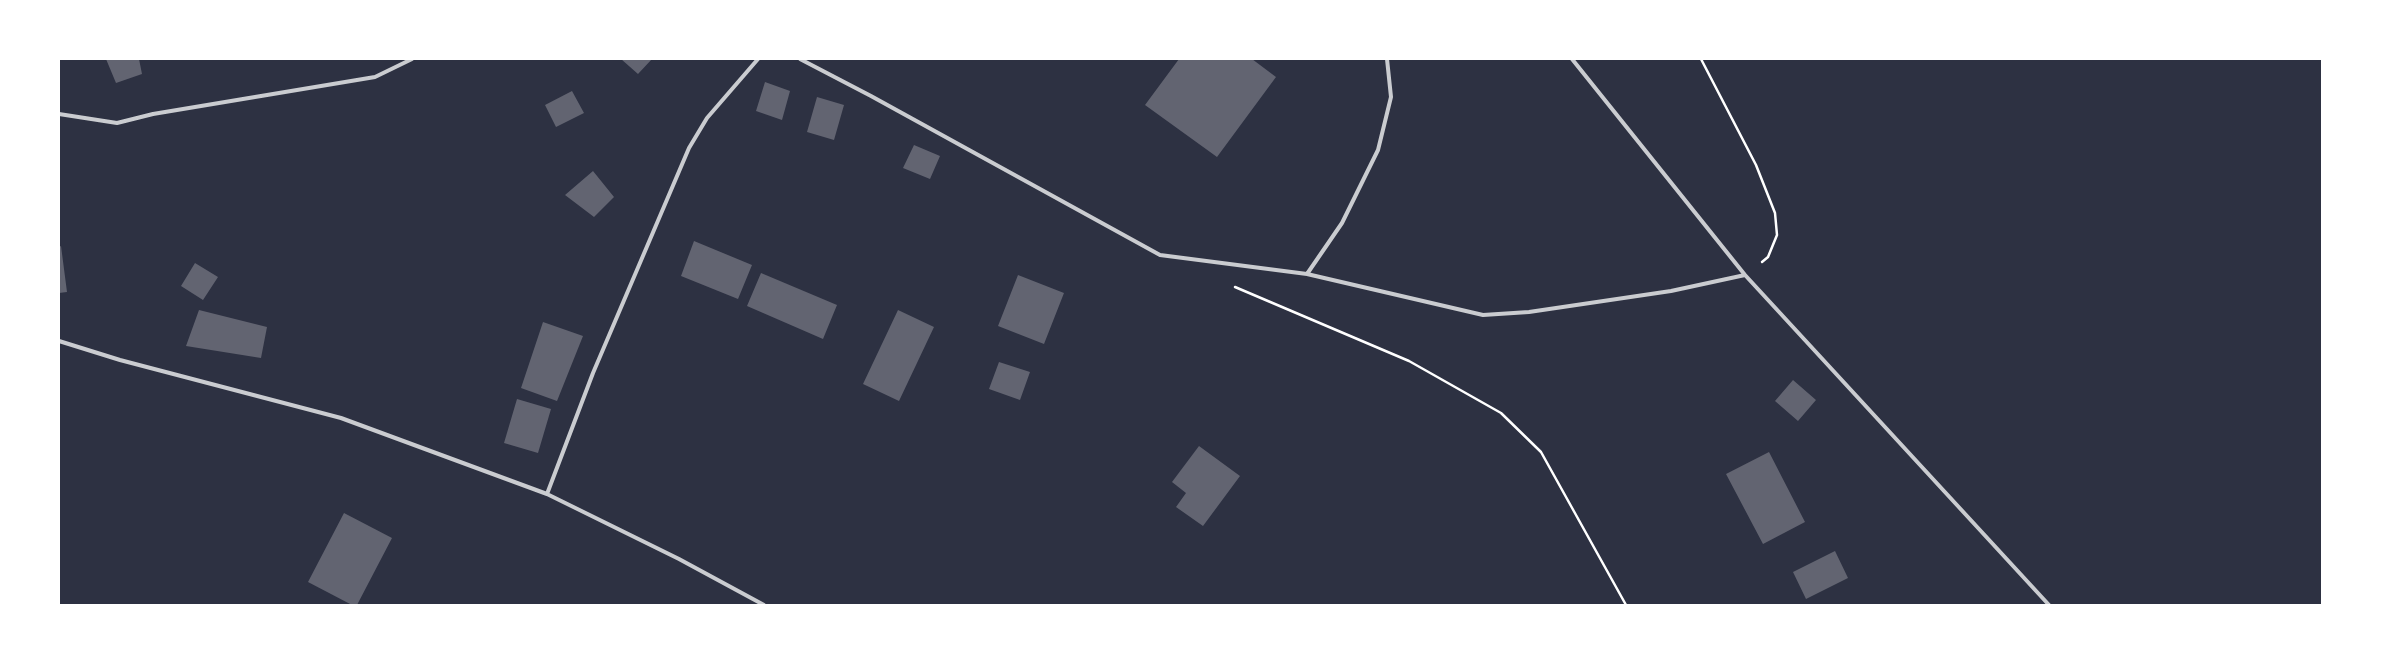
<!DOCTYPE html>
<html>
<head>
<meta charset="utf-8">
<style>
  body { margin:0 }
  #map { position:relative; width:2381px; height:664px; overflow:hidden; background:#2d3142; font-family:Poppins,sans-serif }
  canvas { display:block }
  .frame { position:absolute; inset:0; border:60px solid #fff; pointer-events:none }
</style>
</head>
<body>
<div id="map">
<canvas width="2381" height="664"></canvas>
<div class="frame"></div>
</div>
<script>
const context = document.querySelector('canvas').getContext('2d');
context.lineJoin = 'round';
function fillPath(path, color) {
  context.fillStyle = color;
  context.fill(path, 'evenodd');
}
function shape(rows) {
  const path = new Path2D();
  for (const r of rows) {
    path.moveTo(r[0], r[1]);
    for (let i = 2; i < r.length; i += 2) path.lineTo(r[i], r[i + 1]);
  }
  return path;
}
function stroke(path, color, width, dash) {
  context.strokeStyle = color;
  context.lineWidth = width;
  context.lineCap = dash ? 'butt' : 'round';
  context.setLineDash(dash || []);
  context.stroke(path);
}
fillPath(shape([
  [106,59,139,59,142,74,116,83],
  [621,59,652,59,638,74],
  [1179,59,1252,59,1276,77,1217,157,1145,105],
  [765,82,790,91,782,120,756,111],
  [572,91,584,113,556,127,545,105],
  [817,97,844,105,834,140,807,132],
  [914,145,940,156,930,179,903,168],
  [593,171,614,197,594,217,565,195],
  [694,241,752,265,738,299,681,276],
  [61,246,67,292,59,293,59,247],
  [195,263,218,277,203,300,181,286],
  [761,273,837,305,823,339,747,306],
  [1018,275,1064,293,1044,344,998,326],
  [199,310,267,327,261,358,186,346],
  [898,310,934,327,899,401,863,384],
  [543,322,583,336,557,401,521,388],
  [999,362,1030,372,1020,400,989,389],
  [1793,380,1816,400,1798,421,1775,401],
  [517,399,551,409,538,453,504,443],
  [1199,446,1240,476,1203,526,1176,507,1186,493,1172,482],
  [1769,452,1805,522,1763,544,1726,474],
  [344,513,392,538,357,605,352,605,308,582],
  [1835,551,1848,578,1806,599,1793,572]
]), '#626471');
stroke(shape([
  [1701,59,1756,165,1775,213,1777,235,1768,257,1762,262],
  [1235,287,1409,361,1501,413,1541,452,1626,605]
]), '#fff', 2.5);
stroke(shape([
  [800,59,871,96,1160,255,1307,274,1483,315,1529,312,1671,291,1745,275],
  [1572,59,1745,275,2049,605],
  [59,114,117,123,153,114,375,77,412,59],
  [1307,274,1342,223,1378,150,1391,97,1387,59],
  [59,341,120,360,341,418,547,494,679,559,764,605],
  [547,494,593,373,689,148,707,118,758,59]
]), '#caccd0', 4);
</script>
</body>
</html>
